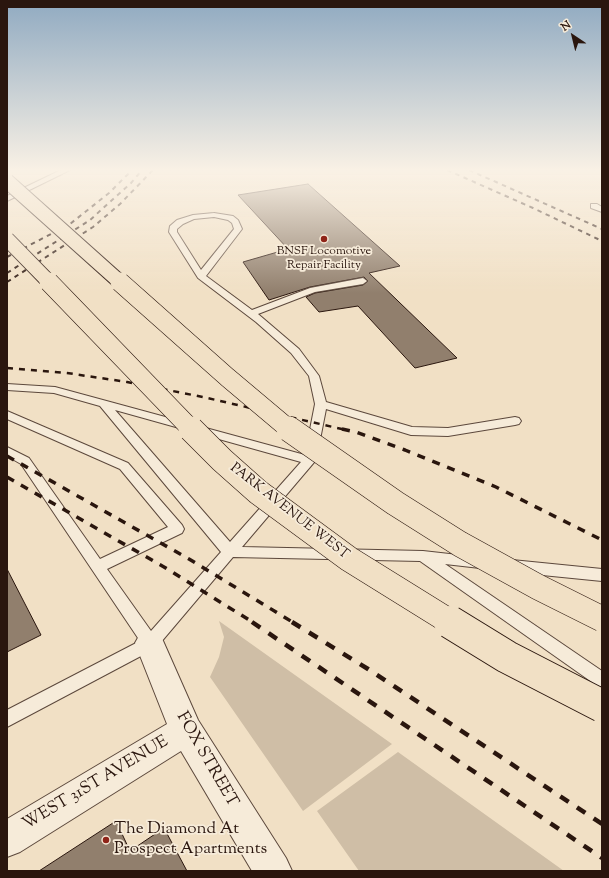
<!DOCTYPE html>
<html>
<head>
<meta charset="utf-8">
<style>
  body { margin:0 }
  #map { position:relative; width:609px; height:878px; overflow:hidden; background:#f1e0c5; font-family:"Sorts Mill Goudy",serif }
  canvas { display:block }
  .frame { position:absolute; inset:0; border:8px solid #2a160e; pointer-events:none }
  .north { position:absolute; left:553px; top:16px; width:40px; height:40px; -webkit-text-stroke:3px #f6ebd9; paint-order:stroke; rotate:325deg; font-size:11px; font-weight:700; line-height:16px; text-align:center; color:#2a160e }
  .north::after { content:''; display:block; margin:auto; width:14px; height:18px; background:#2a160e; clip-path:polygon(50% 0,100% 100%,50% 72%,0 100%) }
</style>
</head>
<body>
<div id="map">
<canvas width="609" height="878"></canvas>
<div class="frame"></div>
<div class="north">N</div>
</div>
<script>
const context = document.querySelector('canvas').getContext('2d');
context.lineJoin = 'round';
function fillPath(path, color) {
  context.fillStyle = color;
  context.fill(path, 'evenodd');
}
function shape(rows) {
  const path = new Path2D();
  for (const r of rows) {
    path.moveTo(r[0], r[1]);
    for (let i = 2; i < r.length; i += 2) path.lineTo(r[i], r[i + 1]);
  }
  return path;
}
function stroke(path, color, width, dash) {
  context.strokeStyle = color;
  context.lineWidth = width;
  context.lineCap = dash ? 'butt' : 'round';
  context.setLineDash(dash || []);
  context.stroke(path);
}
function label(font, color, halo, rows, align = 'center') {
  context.font = font + ' "Sorts Mill Goudy",serif';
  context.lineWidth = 3.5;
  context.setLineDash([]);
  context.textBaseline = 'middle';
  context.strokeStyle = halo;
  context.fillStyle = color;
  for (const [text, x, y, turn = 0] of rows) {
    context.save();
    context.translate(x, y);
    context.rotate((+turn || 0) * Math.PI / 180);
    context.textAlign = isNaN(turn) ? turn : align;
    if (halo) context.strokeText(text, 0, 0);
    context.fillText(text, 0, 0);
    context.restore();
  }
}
fillPath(shape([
  [219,621,392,744,303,811,210,677,219,657,224,637],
  [398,752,564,871,359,871,317,811]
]), '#cfbea6');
const building = shape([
  [308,184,400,266,369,273,457,358,415,368,358,306,319,312,306,297,315,293,363,285,368,281,364,277,310,287,269,300,243,262,288,249,238,195,308,184],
  [7,569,41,635,7,652,7,569],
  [116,821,130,851,164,828,187,871,39,871,116,821]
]);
fillPath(building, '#917f6d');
stroke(building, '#2a160e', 1);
const lane = shape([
  [61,170,70,170,7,201,7,196,61,170],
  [591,204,597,204,602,207,602,212,591,208,591,204],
  [214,213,233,216,238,220,242,229,206,276,252,310,310,288,363,278,367,281,363,284,315,292,258,314,299,349,319,376,326,402,412,427,448,428,515,417,519,418,521,421,519,424,515,425,448,436,411,435,326,409,316,460,242,547,423,551,485,558,487,562,485,566,480,568,445,564,602,671,602,687,596,685,420,561,233,557,156,648,7,727,7,710,140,641,21,464,7,456,7,447,29,458,100,559,168,527,120,469,7,419,7,411,128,463,182,525,184,529,182,533,107,569,151,631,221,552,100,406,54,393,7,390,7,384,55,387,305,455,315,404,309,376,291,353,256,322,198,278,169,232,170,226,177,220,193,215,214,213],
  [214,217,228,220,232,223,234,229,201,270,177,232,177,229,183,224,194,219,214,217],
  [115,410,301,462,230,542,115,410],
  [512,560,602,569,602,581,512,572,507,570,505,566,507,562,512,560]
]);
const street = shape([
  [150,631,160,634,198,720,286,858,292,871,252,871,181,751,20,852,7,857,7,819,167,724,135,643,140,634,150,631]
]);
stroke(lane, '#5c483c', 2);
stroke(street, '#5c483c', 2);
fillPath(lane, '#f6ebd9');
fillPath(street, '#f6ebd9');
stroke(shape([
  [447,170,533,208,602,241],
  [469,170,602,229],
  [7,257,70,224,109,193,132,170],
  [7,273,90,220,131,183,142,170],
  [7,282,93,227,120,204,153,170]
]), '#2a160e', 2, [4.5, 4.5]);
stroke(shape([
  [7,368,67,373,127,382,203,397,346,430]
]), '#2a160e', 2.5, [6, 6]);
stroke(shape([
  [342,429,356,432,405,450,496,487,602,540],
  [7,456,189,559,294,623],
  [7,477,164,567,254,623]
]), '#2a160e', 3.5, [8, 8]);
stroke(shape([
  [252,622,602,858],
  [292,622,368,669,602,824]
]), '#2a160e', 4.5, [10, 10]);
const primaryBridgeFar3 = shape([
  [7,181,121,283],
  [7,239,50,283]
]);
const primaryBridgeFar2 = shape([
  [49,282,192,430],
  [120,282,227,377,290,430]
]);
const primaryBridgeFar1 = shape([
  [191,429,222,460,258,492,349,559,452,623],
  [289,429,395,503,460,544,538,587,602,619]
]);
const primaryBridge = shape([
  [450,622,507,657,602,706]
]);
stroke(primaryBridgeFar3, '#2a160e', 16, []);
stroke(primaryBridgeFar2, '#2a160e', 20, []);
stroke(primaryBridgeFar1, '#2a160e', 26, []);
stroke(primaryBridge, '#2a160e', 34, []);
stroke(primaryBridgeFar3, '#f1e0c5', 14);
stroke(primaryBridgeFar2, '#f1e0c5', 19);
stroke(primaryBridgeFar1, '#f1e0c5', 25);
stroke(primaryBridge, '#f1e0c5', 32);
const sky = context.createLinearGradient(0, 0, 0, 293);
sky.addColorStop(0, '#90aac1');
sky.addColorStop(0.58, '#f9f1e5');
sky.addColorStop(1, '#f9f1e500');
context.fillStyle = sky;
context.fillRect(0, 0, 609, 293);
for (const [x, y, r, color] of [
  [324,239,4,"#8f2418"],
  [106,840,4,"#8f2418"]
]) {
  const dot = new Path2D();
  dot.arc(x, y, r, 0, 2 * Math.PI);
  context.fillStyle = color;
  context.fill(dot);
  stroke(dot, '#f6ebd9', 1.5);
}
label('12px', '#2a160e', '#f6ebd9', [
  ["BNSF Locomotive",324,252],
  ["Repair Facility",324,266]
]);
label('14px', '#2a160e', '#f6ebd9', [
  ["PARK AVENUE WEST",289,512,38]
]);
label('17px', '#2a160e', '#f6ebd9', [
  ["FOX STREET",206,760,60],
  ["WEST 31ST AVENUE",96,784,-31]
]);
label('17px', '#2a160e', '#f6ebd9', [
  ["The Diamond At",114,830],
  ["Prospect Apartments",114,850]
], 'left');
</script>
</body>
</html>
